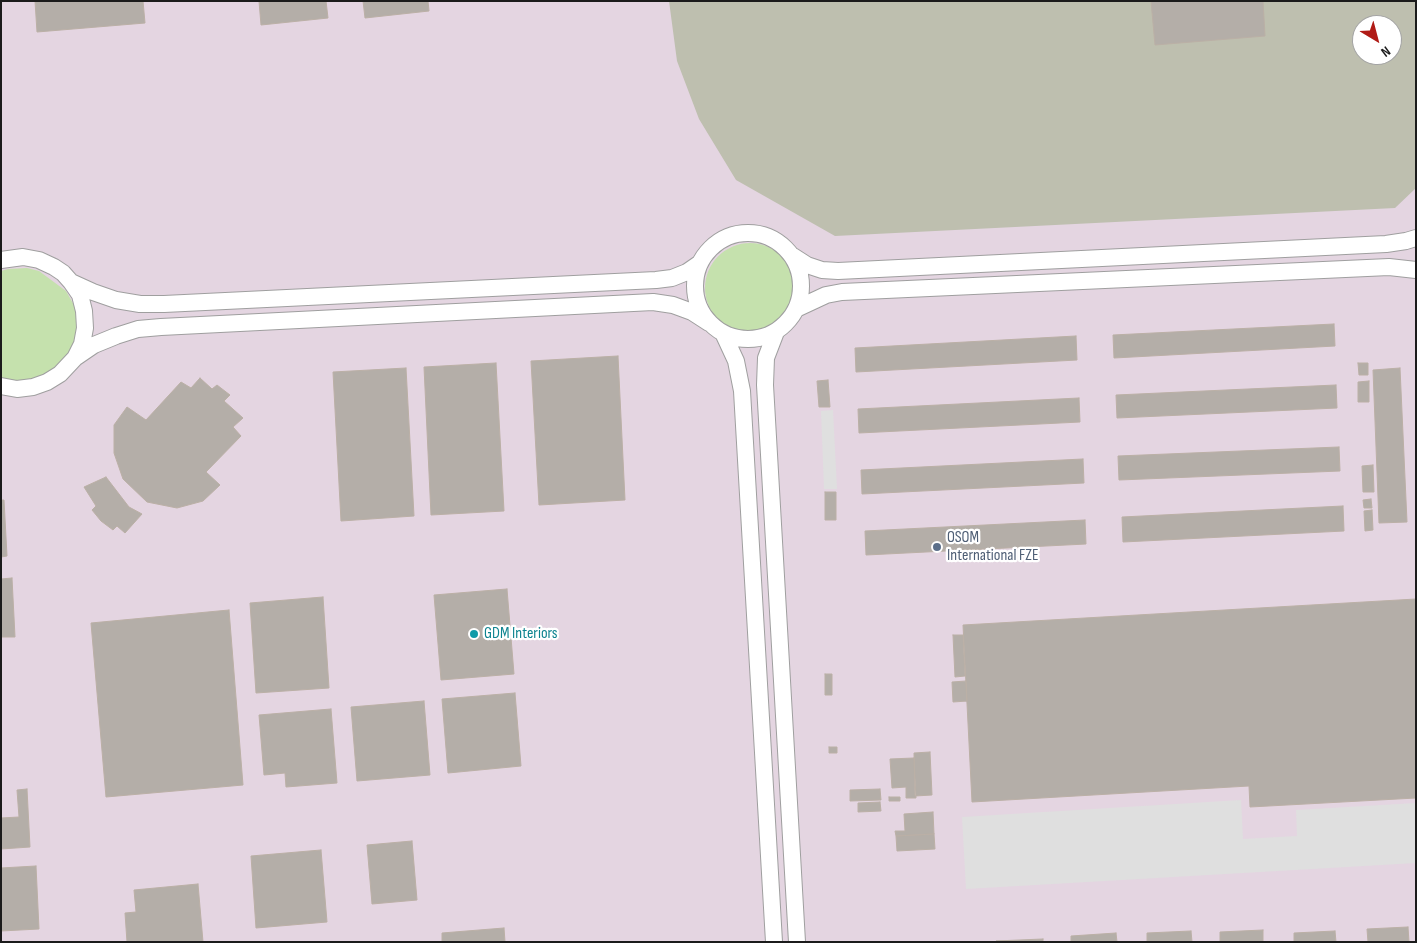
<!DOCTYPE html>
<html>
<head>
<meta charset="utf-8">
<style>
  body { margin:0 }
  #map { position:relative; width:1417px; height:943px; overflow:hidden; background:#ece9e2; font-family:"Sofia Sans Condensed",sans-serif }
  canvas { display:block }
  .frame { position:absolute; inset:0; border:2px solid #1b1b1b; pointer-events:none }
  .north { position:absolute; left:1352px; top:15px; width:50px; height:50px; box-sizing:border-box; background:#fff; border:1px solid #a4a4a4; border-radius:50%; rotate:143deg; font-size:14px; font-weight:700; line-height:20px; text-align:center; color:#1b1b1b }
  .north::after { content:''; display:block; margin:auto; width:18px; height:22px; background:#b01b16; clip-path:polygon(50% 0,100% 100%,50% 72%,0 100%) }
</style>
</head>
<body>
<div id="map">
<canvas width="1417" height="943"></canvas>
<div class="frame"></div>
<div class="north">N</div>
</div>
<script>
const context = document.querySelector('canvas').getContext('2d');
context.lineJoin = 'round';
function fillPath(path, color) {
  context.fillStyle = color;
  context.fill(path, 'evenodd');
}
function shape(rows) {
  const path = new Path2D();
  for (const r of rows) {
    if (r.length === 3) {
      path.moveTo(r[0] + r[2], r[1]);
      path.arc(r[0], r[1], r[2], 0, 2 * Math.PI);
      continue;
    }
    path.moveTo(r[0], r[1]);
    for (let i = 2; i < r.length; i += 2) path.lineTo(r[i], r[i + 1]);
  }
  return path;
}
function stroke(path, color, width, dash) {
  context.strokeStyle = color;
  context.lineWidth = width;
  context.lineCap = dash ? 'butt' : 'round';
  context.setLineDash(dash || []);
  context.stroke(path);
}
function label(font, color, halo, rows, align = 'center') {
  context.font = font + ' "Sofia Sans Condensed",sans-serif';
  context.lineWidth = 4.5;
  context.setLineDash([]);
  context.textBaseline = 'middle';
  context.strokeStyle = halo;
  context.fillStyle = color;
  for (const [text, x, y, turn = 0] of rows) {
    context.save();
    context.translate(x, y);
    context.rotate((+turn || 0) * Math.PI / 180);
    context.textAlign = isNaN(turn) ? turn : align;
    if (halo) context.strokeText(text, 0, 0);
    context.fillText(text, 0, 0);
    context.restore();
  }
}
fillPath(shape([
  [1,1,1416,1,1416,942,1,942],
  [1362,25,1392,25,1392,55,1362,55]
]), '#e4d5e1');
fillPath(shape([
  [669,1,1416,1,1416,188,1395,208,835,236,736,180,699,119,677,61],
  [1362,25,1392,25,1392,55,1362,55]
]), '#bebfaf');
fillPath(shape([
  [750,288,45],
  [27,268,39,271,66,291,74,305,78,328,75,343,64,362,42,378,24,382,1,379,1,271,8,269]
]), '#c5e1ad');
fillPath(shape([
  [833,410,837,489,824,489,821,411],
  [1241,800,1243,839,1297,836,1296,810,1416,803,1416,863,966,889,962,817]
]), '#dfdfdf');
const building = shape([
  [35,1,143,1,145,23,37,32,35,1],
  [259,1,326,1,328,18,261,25,259,1],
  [363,1,428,1,429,11,365,18,363,1],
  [1151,1,1263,1,1265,36,1155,45,1151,1],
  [1334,324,1335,346,1114,358,1113,335,1334,324],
  [1076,336,1077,360,856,372,855,348,1076,336],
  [618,356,625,500,539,505,531,361,618,356],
  [496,363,504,511,431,515,424,367,496,363],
  [1358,363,1368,363,1368,375,1359,375,1358,363],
  [406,368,414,516,341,521,333,372,406,368],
  [1400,368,1407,522,1379,523,1373,370,1400,368],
  [200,378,212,389,217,385,230,395,224,401,243,418,233,427,241,436,206,472,220,485,203,501,177,508,147,502,123,479,114,453,114,425,127,407,146,420,181,382,191,388,200,378],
  [828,380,830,407,819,407,817,381,828,380],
  [1369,381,1369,402,1358,402,1358,382,1369,381],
  [1336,385,1337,408,1117,418,1116,395,1336,385],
  [1079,398,1080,422,859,433,858,409,1079,398],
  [1339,447,1340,471,1119,480,1118,456,1339,447],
  [1083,459,1084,483,862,494,861,470,1083,459],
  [1373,465,1374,492,1363,492,1362,466,1373,465],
  [106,477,129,507,142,514,125,533,117,526,113,530,101,521,92,510,96,506,84,487,106,477],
  [825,492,836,492,836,520,825,520,825,492],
  [1371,499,1372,508,1364,508,1363,500,1371,499],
  [1,500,4,500,7,556,1,557,1,500],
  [1343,506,1344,531,1123,542,1122,517,1343,506],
  [1372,510,1373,530,1365,531,1364,511,1372,510],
  [1085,520,1086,544,866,555,865,531,1085,520],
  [12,578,15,637,1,637,1,579,12,578],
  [507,589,514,674,441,680,434,595,507,589],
  [323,597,329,688,256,693,250,603,323,597],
  [1416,599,1416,798,1250,807,1249,786,972,802,963,625,1416,599],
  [229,610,243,785,106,797,91,623,229,610],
  [953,635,963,635,965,676,955,677,953,635],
  [825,674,832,674,832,695,825,695,825,674],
  [966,681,967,701,953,702,952,682,966,681],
  [515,693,521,766,448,773,442,699,515,693],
  [424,701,430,775,357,781,351,707,424,701],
  [331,709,337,783,286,787,285,773,264,775,259,715,331,709],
  [829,747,837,747,837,753,829,753,829,747],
  [930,752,932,795,915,796,914,753,930,752],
  [914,758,916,798,906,798,906,787,892,788,890,759,914,758],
  [27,789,30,847,1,849,1,818,19,817,17,790,27,789],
  [880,789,881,800,850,801,850,790,880,789],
  [889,797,900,797,900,801,889,801,889,797],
  [880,802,881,811,858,812,858,803,880,802],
  [933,812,934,834,896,836,895,831,905,831,904,814,933,812],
  [934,834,935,849,897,851,896,836,934,834],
  [412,841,417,900,372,904,367,845,412,841],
  [321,850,327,922,256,928,251,856,321,850],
  [36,866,39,929,1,931,1,868,36,866],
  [198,884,203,942,127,942,125,913,136,912,134,890,198,884],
  [1408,927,1409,942,1368,942,1367,929,1408,927],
  [504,928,505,942,442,942,442,933,504,928],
  [1263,930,1263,942,1220,942,1220,932,1263,930],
  [1191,931,1192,942,1147,942,1147,933,1191,931],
  [1335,931,1336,942,1294,942,1294,933,1335,931],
  [1116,933,1117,942,1071,942,1071,936,1116,933],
  [1043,939,1043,942,996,941,1043,939]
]);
fillPath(building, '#b4aea8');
stroke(building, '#bbb0a6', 1);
const minor = shape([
  [748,286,53],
  [793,256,807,265,822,270,838,271,1386,244,1406,241,1416,238],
  [1,260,23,257,39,260,54,267,63,273,71,282,80,295,84,311,85,328,82,344,75,358,60,374,47,382,33,387,17,389,1,386],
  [71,282,93,292,116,300,140,304,164,304,656,280,672,278,687,272,700,263],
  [796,309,826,295,842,292,1389,267,1416,270],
  [776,332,766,358,765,385,797,942],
  [723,333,736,361,742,391,774,942],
  [75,358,94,345,116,336,138,329,161,327,653,302,673,305,692,312,709,323]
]);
stroke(minor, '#9f9f9f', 18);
stroke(minor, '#fff', 16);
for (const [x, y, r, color] of [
  [937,547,5,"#5c6f8a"],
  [474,634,5,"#0f9aa8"]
]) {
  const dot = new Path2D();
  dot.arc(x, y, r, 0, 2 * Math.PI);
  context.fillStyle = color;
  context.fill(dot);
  stroke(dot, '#fff', 2);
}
label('16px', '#4e5e75', '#fff', [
  ["OSOM",947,538],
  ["International FZE",947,556]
], 'left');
label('16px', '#0d838f', '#fff', [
  ["GDM Interiors",484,634]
], 'left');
</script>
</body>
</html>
